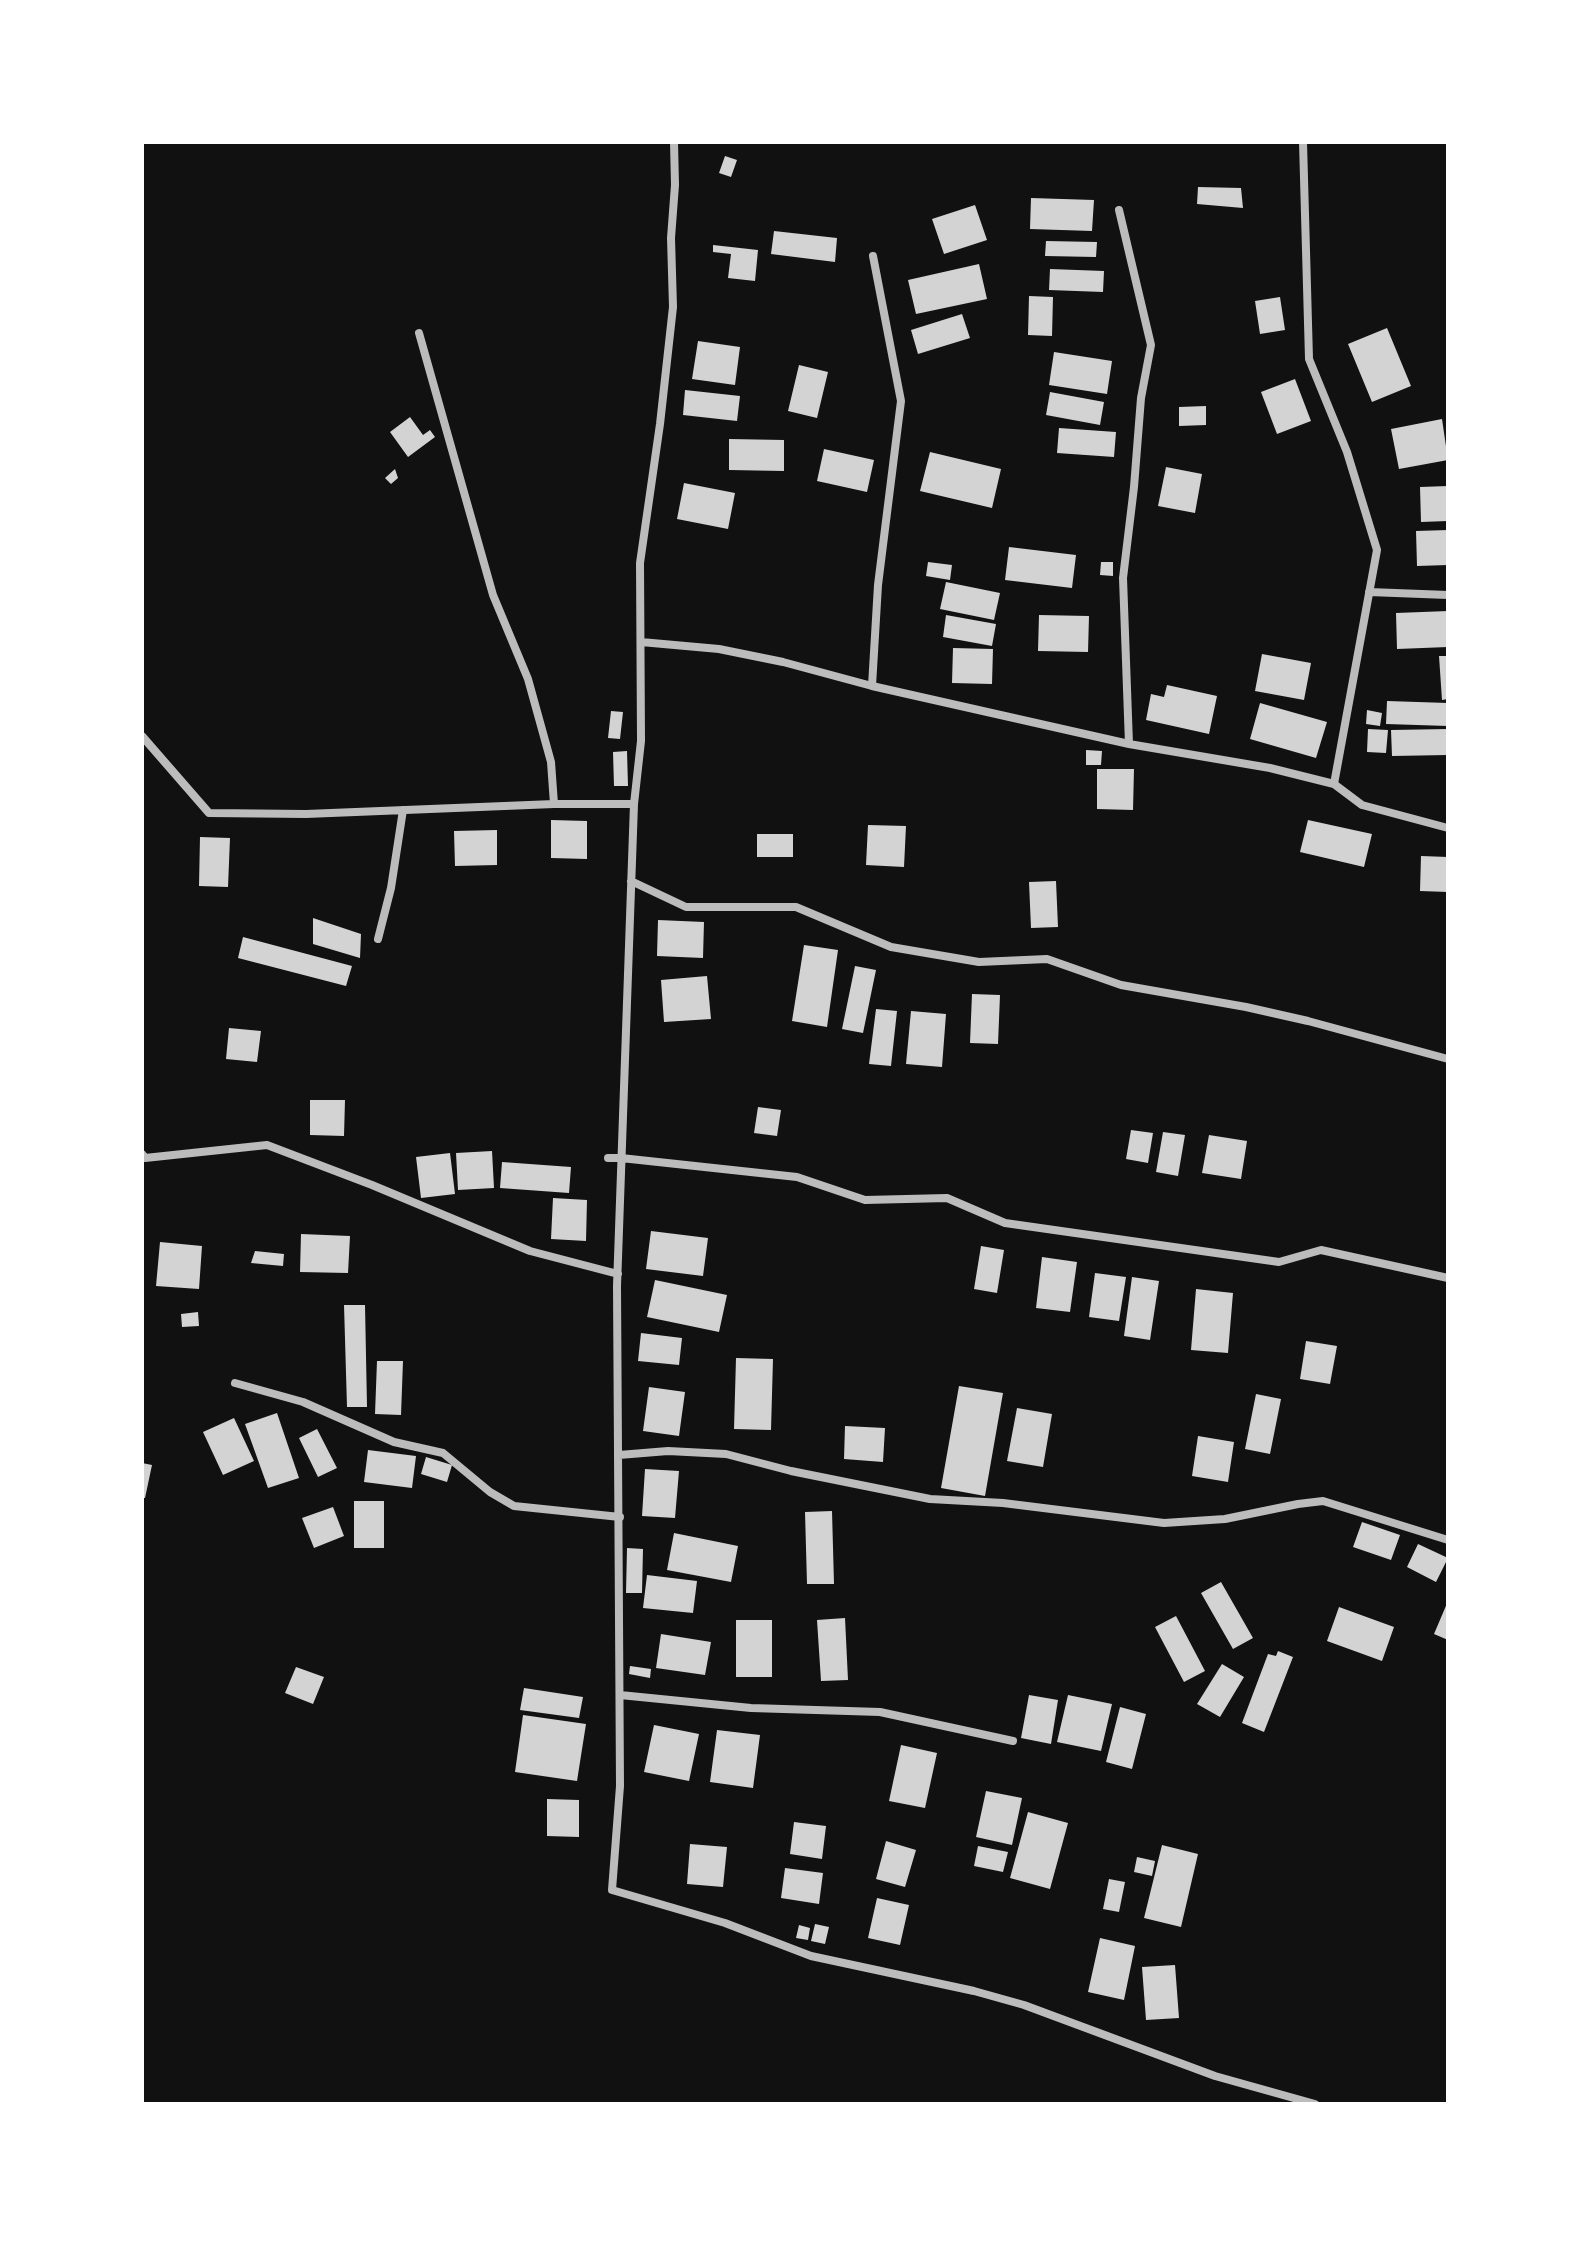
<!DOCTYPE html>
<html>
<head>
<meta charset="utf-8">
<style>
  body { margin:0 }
  #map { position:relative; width:1590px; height:2246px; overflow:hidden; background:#111; font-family:"Source Serif 4",serif }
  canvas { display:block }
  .frame { position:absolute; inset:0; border:144px solid #fff; pointer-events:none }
</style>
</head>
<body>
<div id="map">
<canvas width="1590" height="2246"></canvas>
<div class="frame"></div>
</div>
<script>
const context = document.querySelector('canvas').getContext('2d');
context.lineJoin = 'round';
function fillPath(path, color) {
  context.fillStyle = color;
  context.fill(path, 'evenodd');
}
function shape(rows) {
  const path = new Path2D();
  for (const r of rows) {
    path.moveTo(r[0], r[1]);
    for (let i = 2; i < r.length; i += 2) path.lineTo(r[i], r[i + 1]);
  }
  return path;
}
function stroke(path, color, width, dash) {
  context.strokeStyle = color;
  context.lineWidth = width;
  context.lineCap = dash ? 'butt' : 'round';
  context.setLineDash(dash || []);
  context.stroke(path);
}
fillPath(shape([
  [725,156,737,160,731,177,719,173],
  [1198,187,1241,188,1243,208,1197,204],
  [1031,198,1094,200,1092,231,1030,229],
  [975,205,987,240,944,254,932,219],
  [774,231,837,238,835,262,771,254],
  [1046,241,1097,242,1096,257,1045,256],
  [713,245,758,250,755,281,728,278,731,254,713,252],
  [979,264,987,299,916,314,908,280],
  [1050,269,1104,271,1103,292,1049,290],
  [1029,296,1053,297,1052,336,1028,335],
  [1280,297,1285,330,1260,334,1255,301],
  [962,314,970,338,918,354,911,330],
  [1387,328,1411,386,1372,402,1348,344],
  [698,341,740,347,735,385,692,379],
  [1054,352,1112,361,1107,394,1049,385],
  [799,365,828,372,817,418,788,411],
  [1295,379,1311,421,1277,434,1261,392],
  [685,390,740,396,737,421,683,415],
  [1050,392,1104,402,1100,425,1046,415],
  [1206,406,1206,425,1179,426,1179,407],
  [410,417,423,435,430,430,435,437,408,457,390,432],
  [1442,419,1448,460,1399,469,1391,429],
  [1059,428,1116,432,1114,457,1057,453],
  [729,439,784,440,784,471,729,470],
  [824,449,874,460,867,492,817,481],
  [930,452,1001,469,992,508,920,491],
  [1166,467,1202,474,1195,513,1158,506],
  [395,469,398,478,391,484,385,478],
  [684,483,735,493,728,529,677,519],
  [1448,486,1448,521,1421,522,1420,487],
  [1448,530,1448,565,1417,566,1416,531],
  [1009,547,1076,555,1072,588,1005,580],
  [928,562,952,565,950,580,926,576],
  [1101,562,1113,562,1113,576,1100,575],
  [946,582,1000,593,994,620,940,609],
  [1448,611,1448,647,1397,649,1396,613],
  [946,615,996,624,992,646,943,637],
  [1039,615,1089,616,1088,652,1038,651],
  [953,648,993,649,992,684,952,683],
  [1262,654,1311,663,1304,700,1255,691],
  [1439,656,1448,656,1448,699,1442,700],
  [1167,685,1217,696,1209,734,1146,720,1151,694,1164,697],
  [1387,701,1448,703,1448,726,1386,724],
  [1260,703,1327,722,1316,758,1250,739],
  [1367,710,1382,713,1380,726,1366,724],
  [611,711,623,712,620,739,608,738],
  [1368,729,1388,730,1386,753,1367,752],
  [1448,729,1448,755,1392,756,1391,730],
  [1086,750,1102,751,1101,765,1086,765],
  [627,751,628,786,614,786,613,752],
  [1097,769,1134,769,1133,810,1097,809],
  [551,820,587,821,587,859,551,858],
  [1308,820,1372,834,1364,867,1300,852],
  [868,825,906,826,904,867,866,865],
  [497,830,497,865,455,866,454,831],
  [757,834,793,834,793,857,757,857],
  [200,837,230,838,228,887,199,886],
  [1421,856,1448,857,1448,892,1420,891],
  [1056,881,1058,927,1031,928,1029,882],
  [313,918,361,934,360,958,313,944],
  [658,920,704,922,703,958,657,956],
  [243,937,352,966,346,986,238,958],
  [804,945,838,950,827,1027,792,1021],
  [855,966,876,970,863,1033,842,1029],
  [707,976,711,1019,664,1022,661,980],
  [972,994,1000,995,998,1044,970,1043],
  [876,1009,897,1011,891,1066,869,1064],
  [911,1011,946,1014,942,1067,906,1064],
  [229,1028,261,1031,257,1062,226,1059],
  [310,1100,345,1100,344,1136,310,1135],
  [758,1107,781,1110,777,1136,754,1133],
  [1131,1130,1153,1133,1148,1163,1126,1159],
  [1163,1132,1185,1135,1178,1176,1156,1172],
  [1209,1135,1247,1141,1241,1179,1202,1173],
  [492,1151,494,1188,458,1190,456,1153],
  [450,1153,455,1194,421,1198,416,1157],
  [502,1162,571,1167,569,1193,500,1188],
  [553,1198,587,1200,586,1241,551,1239],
  [651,1231,708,1238,703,1276,646,1269],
  [301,1234,350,1236,348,1273,300,1272],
  [160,1242,202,1246,199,1289,156,1286],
  [981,1246,1004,1250,997,1293,974,1289],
  [255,1251,284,1254,283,1266,251,1263],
  [1042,1257,1077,1262,1070,1312,1036,1308],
  [1095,1273,1126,1277,1119,1321,1089,1317],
  [1132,1277,1159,1281,1150,1340,1124,1336],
  [655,1280,727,1295,719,1332,647,1317],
  [1196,1289,1233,1293,1228,1353,1191,1350],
  [344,1305,365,1305,367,1407,347,1407],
  [198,1312,199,1326,182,1327,181,1314],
  [641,1333,682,1338,679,1365,638,1361],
  [1306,1341,1337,1346,1330,1384,1300,1379],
  [736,1358,773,1359,771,1430,734,1429],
  [377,1361,403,1361,401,1415,375,1414],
  [959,1386,1003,1393,985,1496,941,1488],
  [649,1387,685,1392,679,1436,643,1431],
  [1256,1394,1281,1399,1270,1454,1245,1449],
  [1017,1408,1052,1414,1043,1467,1007,1461],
  [277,1413,299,1478,268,1488,245,1424],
  [234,1418,254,1461,223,1475,203,1432],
  [845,1426,885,1428,883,1462,844,1459],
  [317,1429,337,1468,318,1477,299,1438],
  [1198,1436,1234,1442,1228,1482,1192,1476],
  [368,1450,416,1456,412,1488,364,1482],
  [426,1457,452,1465,447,1482,421,1474],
  [142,1463,152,1465,145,1498,142,1498],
  [645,1469,679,1471,675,1518,642,1516],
  [354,1501,384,1501,384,1548,354,1548],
  [333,1507,344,1536,314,1548,302,1518],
  [832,1511,834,1584,807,1584,805,1512],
  [1362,1522,1400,1535,1391,1560,1353,1547],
  [674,1533,738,1546,731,1582,667,1570],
  [1418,1544,1448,1558,1436,1582,1407,1567],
  [627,1548,643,1549,642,1593,626,1593],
  [647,1575,697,1581,693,1613,643,1608],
  [1221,1582,1253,1638,1233,1649,1201,1593],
  [1448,1601,1448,1640,1434,1634],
  [1339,1607,1394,1627,1382,1661,1327,1641],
  [1176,1616,1205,1671,1184,1682,1155,1627],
  [845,1618,848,1680,821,1681,817,1620],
  [736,1620,772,1620,772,1677,736,1677],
  [661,1634,711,1642,705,1675,656,1668],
  [1278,1651,1293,1657,1264,1732,1242,1723,1268,1654,1276,1656],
  [1222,1664,1244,1677,1220,1717,1197,1704],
  [630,1666,651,1669,650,1678,629,1674],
  [296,1667,324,1677,313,1704,285,1693],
  [524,1688,583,1697,579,1718,520,1710],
  [1029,1695,1058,1700,1051,1744,1021,1738],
  [1068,1695,1112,1704,1101,1751,1057,1742],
  [1120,1707,1146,1714,1132,1769,1106,1762],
  [523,1715,586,1724,577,1781,515,1772],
  [654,1725,699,1734,689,1781,644,1772],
  [717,1730,760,1735,753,1788,710,1782],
  [901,1745,937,1753,925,1808,889,1801],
  [986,1791,1022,1798,1012,1845,976,1837],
  [547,1799,579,1800,579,1837,547,1836],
  [1028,1812,1068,1823,1050,1889,1010,1878],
  [794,1822,826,1826,822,1859,790,1854],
  [886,1841,916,1850,905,1887,876,1879],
  [690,1844,727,1847,723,1887,687,1884],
  [1162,1845,1198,1854,1181,1927,1144,1918],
  [978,1846,1008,1852,1003,1872,974,1866],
  [1137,1857,1155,1861,1152,1876,1134,1872],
  [785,1868,823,1873,819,1904,781,1898],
  [1109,1879,1125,1882,1119,1912,1103,1909],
  [877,1898,909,1905,900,1945,868,1938],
  [815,1924,829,1927,825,1944,811,1941],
  [799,1925,810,1928,808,1940,796,1938],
  [1100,1938,1135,1946,1124,2000,1088,1992],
  [1175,1965,1179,2018,1146,2020,1142,1967]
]), '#d3d3d3');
stroke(shape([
  [674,142,675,185,671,238,673,307,660,424,640,563,641,741,634,804,617,1286,620,1786,612,1890,725,1923,811,1956,974,1991,1024,2005,1215,2076,1315,2104],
  [419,333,493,595,528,679,551,762,554,804],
  [1369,592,1448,595],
  [641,642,719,649,783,662,872,686,878,585,901,401,873,256],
  [872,686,1129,744,1123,578,1134,487,1141,398,1151,345,1119,210],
  [142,736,209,813,306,814,554,804,634,804],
  [1129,744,1270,768,1334,784,1377,550,1347,452,1309,359,1303,142],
  [1334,784,1362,805,1448,828],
  [631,881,686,907,796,907,891,947,979,962,1047,959,1121,985,1246,1007,1308,1021,1448,1059],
  [378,939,391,888,403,810],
  [142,1154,145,1158,267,1145,372,1185,530,1251,618,1274],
  [608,1158,621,1158,797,1177,865,1200,947,1198,1005,1223,1279,1262,1321,1250,1448,1278],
  [235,1383,303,1402,394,1442,443,1453,490,1492,514,1506,620,1517],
  [619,1455,668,1451,726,1454,791,1471,930,1499,1003,1503,1164,1523,1225,1519,1298,1504,1323,1501,1448,1540],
  [620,1695,751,1708,880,1712,1013,1741]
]), '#bcbcbc', 8);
</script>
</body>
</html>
